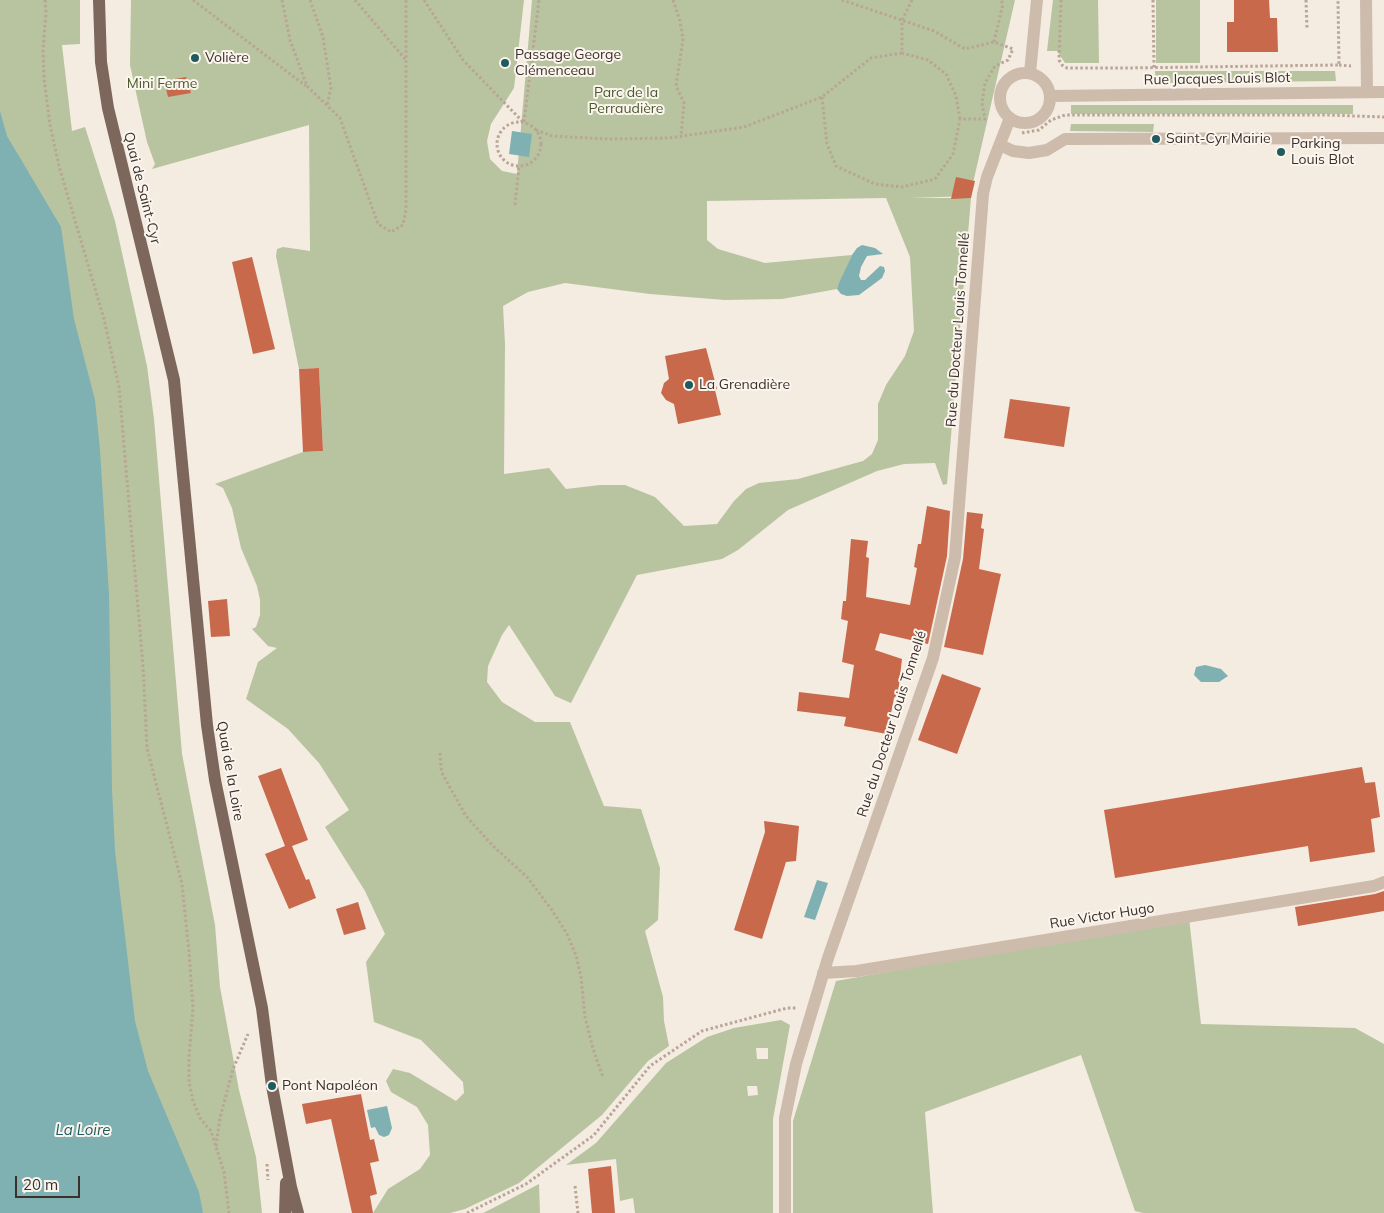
<!DOCTYPE html>
<html>
<head>
<meta charset="utf-8">
<style>
  body { margin:0 }
  #map { position:relative; width:1384px; height:1213px; overflow:hidden; background:#f4ebe1; font-family:Mulish,sans-serif }
  canvas { display:block }
  .scale { position:absolute; left:15px; top:1176px; width:65px; height:22px; box-sizing:border-box; border:2px solid #3b302b; border-top:0; padding-left:6px; font-size:15px; line-height:18px; white-space:nowrap; color:#3b302b; -webkit-text-stroke:4px #fbf5ee; paint-order:stroke }
</style>
</head>
<body>
<div id="map">
<canvas width="1384" height="1213"></canvas>
<div class="scale">20 m</div>
</div>
<script>
const context = document.querySelector('canvas').getContext('2d');
context.lineJoin = 'round';
function fillPath(path, color) {
  context.fillStyle = color;
  context.fill(path, 'evenodd');
}
function shape(rows) {
  const path = new Path2D();
  for (const r of rows) {
    if (r.length === 3) {
      path.moveTo(r[0] + r[2], r[1]);
      path.arc(r[0], r[1], r[2], 0, 2 * Math.PI);
      continue;
    }
    path.moveTo(r[0], r[1]);
    for (let i = 2; i < r.length; i += 2) path.lineTo(r[i], r[i + 1]);
  }
  return path;
}
function stroke(path, color, width, dash) {
  context.strokeStyle = color;
  context.lineWidth = width;
  context.lineCap = dash ? 'butt' : 'round';
  context.setLineDash(dash || []);
  context.stroke(path);
}
function label(font, color, halo, rows, align = 'center') {
  context.font = font + ' Mulish,sans-serif';
  context.lineWidth = 4;
  context.setLineDash([]);
  context.textBaseline = 'middle';
  context.strokeStyle = halo;
  context.fillStyle = color;
  for (const [text, x, y, turn = 0] of rows) {
    context.save();
    context.translate(x, y);
    context.rotate((+turn || 0) * Math.PI / 180);
    context.textAlign = isNaN(turn) ? turn : align;
    if (halo) context.strokeText(text, 0, 0);
    context.fillText(text, 0, 0);
    context.restore();
  }
}
fillPath(shape([
  [0,0,80,0,80,44,62,45,72,131,85,127,115,221,147,366,154,419,182,754,215,925,220,987,239,1090,256,1157,262,1213,0,1213],
  [131,0,524,0,514,88,491,124,487,141,490,159,502,171,517,174,532,0,1015,0,970,196,910,198,971,198,947,484,943,485,935,463,904,464,877,471,788,510,738,550,722,559,637,575,571,703,555,696,509,625,502,635,488,666,487,682,502,702,535,722,570,722,604,806,641,809,660,868,658,920,645,931,663,997,664,1021,669,1046,648,1061,602,1115,519,1183,465,1209,450,1213,373,1213,388,1189,420,1169,430,1155,428,1125,417,1107,391,1092,386,1081,393,1069,410,1073,456,1101,464,1093,463,1082,421,1040,374,1022,366,962,385,934,365,891,325,827,349,810,319,763,288,729,246,699,258,662,277,648,268,646,252,629,256,627,260,615,260,600,257,586,241,548,232,508,223,488,215,484,303,452,323,451,319,368,299,369,276,256,277,249,283,247,310,251,309,125,152,169,155,164,147,142,130,65],
  [886,198,910,257,914,331,905,356,886,385,878,404,878,440,872,454,863,461,798,479,759,483,746,489,734,501,717,524,684,526,655,497,625,485,600,485,566,489,549,468,504,474,505,344,503,306,528,292,565,283,650,294,725,300,782,299,837,289,852,255,765,263,718,249,707,240,707,201],
  [1053,0,1098,0,1099,63,1065,63,1057,51,1047,51],
  [1156,0,1200,0,1200,63,1156,63],
  [1155,71,1335,71,1336,81,1155,83],
  [1071,105,1353,105,1353,114,1071,114],
  [1071,124,1154,124,1153,132,1070,131],
  [1189,918,1201,1024,1355,1028,1384,1044,1384,1213,1143,1213,1135,1211,1081,1055,925,1112,933,1213,793,1213,793,1121,836,981],
  [781,1020,790,1025,773,1119,773,1213,635,1213,633,1198,620,1201,616,1159,566,1165,596,1143,666,1063,707,1037,734,1028],
  [756,1048,768,1048,768,1059,757,1059],
  [747,1086,757,1086,758,1095,748,1096],
  [539,1184,540,1213,483,1213,495,1207]
]), '#b8c4a0');
fillPath(shape([
  [0,111,7,136,61,227,74,319,95,400,100,450,109,594,112,789,115,851,135,1021,148,1071,199,1192,203,1213,0,1213],
  [512,131,532,134,529,157,509,154],
  [862,245,875,248,883,254,867,256,861,267,859,276,861,280,865,280,880,266,884,267,885,271,882,278,859,295,847,296,841,294,837,289,839,283,852,255,857,248],
  [1205,665,1221,669,1228,676,1219,682,1201,682,1194,675,1196,667],
  [817,880,828,883,815,920,804,917],
  [387,1106,392,1128,389,1135,384,1137,379,1135,375,1127,371,1128,367,1110]
]), '#7fb0b2');
fillPath(shape([
  [1234,0,1269,0,1270,18,1277,18,1278,52,1227,52,1227,22,1234,22],
  [186,77,191,93,168,97,164,81],
  [956,177,975,181,971,198,951,199],
  [252,257,275,349,253,354,232,262],
  [706,348,717,389,715,390,721,415,678,424,674,404,666,400,661,393,664,383,669,379,665,356],
  [319,368,323,451,303,452,299,369],
  [1010,399,1070,407,1064,447,1004,438],
  [927,506,950,511,947,556,928,644,880,633,875,650,902,659,898,694,894,698,887,734,844,726,846,717,797,711,799,692,849,698,854,665,842,662,848,621,841,619,843,601,846,601,851,539,868,541,866,557,869,558,866,597,910,605,917,568,914,567,918,544,921,544],
  [967,512,983,514,981,528,984,529,979,569,1001,574,983,655,944,647,963,559],
  [227,599,230,636,211,637,208,601],
  [942,674,981,688,957,754,918,740],
  [1362,767,1365,783,1375,782,1380,817,1371,819,1375,852,1310,862,1308,846,1115,878,1104,810],
  [281,768,308,840,292,846,306,880,309,879,316,898,289,909,265,854,285,846,258,776],
  [764,821,799,826,796,861,786,862,762,939,734,930,765,832],
  [1384,891,1384,911,1298,926,1295,907,1375,894],
  [358,902,366,929,344,935,336,909],
  [361,1094,370,1140,374,1139,379,1161,370,1163,377,1194,370,1196,373,1213,352,1213,331,1119,306,1124,302,1104],
  [611,1166,615,1213,592,1213,588,1169]
]), '#c8694b');
stroke(shape([
  [45,0,46,12,43,50,44,78,50,125,59,166,104,319,119,387,143,666,147,748,182,884,189,952,193,1008,189,1057,189,1082,193,1101,200,1118,211,1131,224,1172,229,1213],
  [193,0,306,86],
  [282,0,290,40,307,86,340,118,378,224,391,232,403,225,406,210,406,0],
  [310,0,323,37,331,88,327,106],
  [355,0,406,60],
  [424,0,463,60,523,122],
  [673,0,680,21,683,39,676,86,684,103,681,136],
  [912,0,902,20,902,53,928,60,946,74,956,96,960,119],
  [1061,0,1059,60,1062,65,1067,68,1126,68,1339,65,1338,0],
  [1153,0,1154,68],
  [1306,0,1307,28],
  [994,42,1003,4,1001,0],
  [1339,65,1351,66],
  [822,97,827,144,836,166,875,184,902,187,935,179,953,154,960,119,985,119,982,103,985,83,995,66,1008,60,1013,49,994,42,965,49,934,31,842,0],
  [519,144,22],
  [524,122,539,0],
  [536,130,552,136,609,139,669,138,744,127,822,97,871,58,902,53],
  [1022,133,1039,130,1051,120,1065,115,1327,115,1384,117],
  [515,205,519,166],
  [440,753,441,768,443,775,466,816,493,846,527,877,552,910,567,934,576,955,581,977,585,1017,593,1049,603,1077],
  [216,1146,220,1118,233,1069,248,1034],
  [267,1164,268,1180],
  [575,1186,578,1213],
  [467,1213,526,1184,594,1135,650,1066,702,1031,787,1008,797,1008]
]), '#b9a596', 3, [2.5, 2.5]);
stroke(shape([
  [1366,0,1367,92],
  [1030,73,1037,0],
  [1025,98,25],
  [1050,96,1384,92],
  [1000,145,1013,151,1029,153,1047,150,1065,139,1384,138],
  [823,973,857,971,1374,886,1384,882],
  [785,1213,785,1118,796,1064,828,958,933,658,955,557,983,194,987,177,1010,118]
]), '#cdbbac', 12);
stroke(shape([
  [99,0,101,62,108,108,174,380,207,725,215,780,262,1008,272,1086,291,1187,298,1213],
  [285,1213,286,1183]
]), '#7d675c', 12);
for (const [x, y, r, color] of [
  [195,58,5,"#1f5a5e"],
  [505,63,5,"#1f5a5e"],
  [1156,139,5,"#1f5a5e"],
  [1281,152,5,"#1f5a5e"],
  [689,385,5,"#1f5a5e"],
  [272,1086,5,"#1f5a5e"]
]) {
  const dot = new Path2D();
  dot.arc(x, y, r, 0, 2 * Math.PI);
  context.fillStyle = color;
  context.fill(dot);
  stroke(dot, '#fbf5ee', 2);
}
label('14px', '#3b302b', '#fbf5ee', [
  ["Passage George",515,55],
  ["Clémenceau",515,71],
  ["Volière",205,58],
  ["Saint-Cyr Mairie",1166,139],
  ["Parking",1291,144],
  ["Louis Blot",1291,160],
  ["La Grenadière",699,385],
  ["Pont Napoléon",282,1086]
], 'left');
label('14px', '#3b302b', '#fbf5ee', [
  ["Rue Jacques Louis Blot",1217,79,-1],
  ["Quai de Saint-Cyr",142,188,76],
  ["Rue du Docteur Louis Tonnellé",958,330,-86],
  ["Rue du Docteur Louis Tonnellé",892,724,-72],
  ["Quai de la Loire",230,771,80],
  ["Rue Victor Hugo",1102,916,-9]
]);
label('14px', '#4a5a2e', '#fbf5ee', [
  ["Mini Ferme",162,84],
  ["Parc de la",626,93],
  ["Perraudière",626,109]
]);
label('italic 15px', '#1f5a5e', '#fbf5ee', [
  ["La Loire",83,1130]
]);
</script>
</body>
</html>
